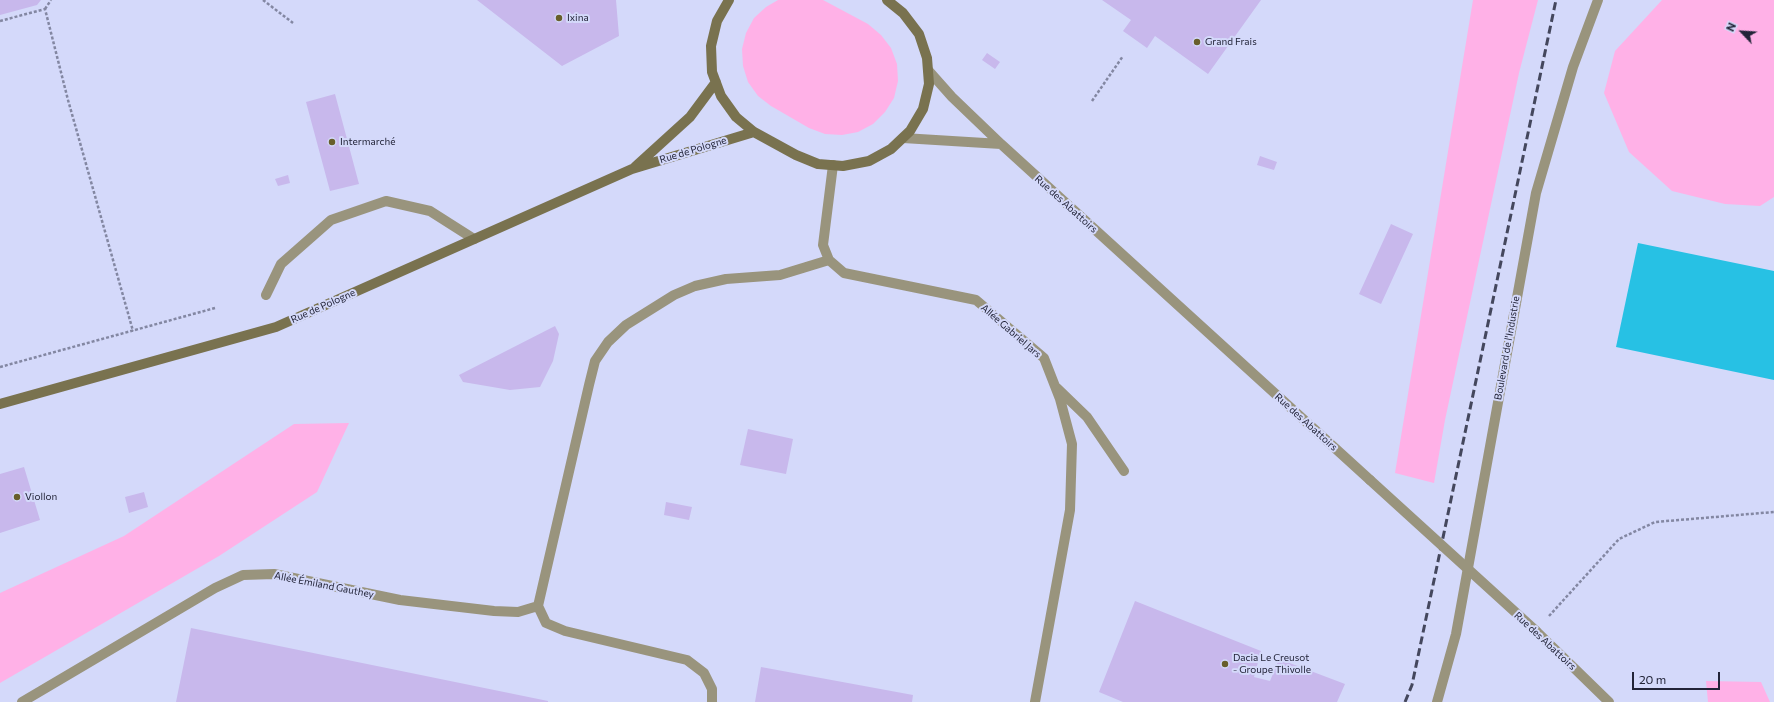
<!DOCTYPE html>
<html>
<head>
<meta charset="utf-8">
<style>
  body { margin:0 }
  #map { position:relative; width:1774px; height:702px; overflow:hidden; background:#d4d9fa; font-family:Commissioner,sans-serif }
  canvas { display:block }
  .north { position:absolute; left:1722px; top:12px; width:40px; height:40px; -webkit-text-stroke:3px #d4d9fa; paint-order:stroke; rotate:295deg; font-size:11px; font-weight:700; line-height:16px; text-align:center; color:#222438 }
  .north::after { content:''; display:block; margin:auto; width:14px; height:18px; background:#222438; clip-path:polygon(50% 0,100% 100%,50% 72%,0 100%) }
  .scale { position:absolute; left:1632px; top:672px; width:88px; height:18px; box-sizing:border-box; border:2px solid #222438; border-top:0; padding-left:5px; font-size:12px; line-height:14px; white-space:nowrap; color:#222438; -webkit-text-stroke:3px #d4d9fa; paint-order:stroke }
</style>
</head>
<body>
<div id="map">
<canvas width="1774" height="702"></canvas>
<div class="north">N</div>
<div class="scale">20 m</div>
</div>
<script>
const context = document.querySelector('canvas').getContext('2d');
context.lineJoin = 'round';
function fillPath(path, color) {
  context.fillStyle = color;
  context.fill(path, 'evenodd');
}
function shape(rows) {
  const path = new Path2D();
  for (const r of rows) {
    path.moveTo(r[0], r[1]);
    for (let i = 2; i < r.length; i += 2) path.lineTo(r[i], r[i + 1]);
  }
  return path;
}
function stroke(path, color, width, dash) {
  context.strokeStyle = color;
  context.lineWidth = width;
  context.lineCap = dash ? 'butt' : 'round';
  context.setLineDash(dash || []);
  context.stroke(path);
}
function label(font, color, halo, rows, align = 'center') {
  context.font = font + ' Commissioner,sans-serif';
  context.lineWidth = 4;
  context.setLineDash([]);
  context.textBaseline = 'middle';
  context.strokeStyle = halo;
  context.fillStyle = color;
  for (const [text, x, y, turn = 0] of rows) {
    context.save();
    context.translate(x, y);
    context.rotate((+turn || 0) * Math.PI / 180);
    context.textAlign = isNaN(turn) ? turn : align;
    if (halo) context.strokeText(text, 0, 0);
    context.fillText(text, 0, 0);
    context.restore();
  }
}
fillPath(shape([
  [778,0,823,0,868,24,881,35,891,48,897,64,898,81,894,98,885,112,873,124,858,132,842,135,825,134,809,128,771,106,758,96,748,82,743,66,742,49,746,33,754,18,766,7],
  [1473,0,1538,0,1519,73,1445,420,1434,483,1395,473],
  [1662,0,1774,0,1774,197,1760,206,1725,204,1672,191,1629,152,1604,93,1615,51],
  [349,423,317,492,219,556,0,683,0,593,124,536,294,424],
  [1706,681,1761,682,1770,702,1708,702]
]), '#ffb1e7');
fillPath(shape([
  [1638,243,1774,271,1774,380,1616,347]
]), '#27c1e4');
fillPath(shape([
  [0,0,41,0,37,5,0,15],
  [477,0,616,0,619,36,562,66],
  [1102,0,1261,0,1208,74,1155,36,1147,48,1123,31,1131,20],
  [987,53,1000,62,995,69,982,60],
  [335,94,359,184,330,191,306,102],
  [1260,156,1277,162,1274,170,1257,165],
  [288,175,290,183,278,186,275,179],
  [1391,224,1413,234,1381,304,1359,294],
  [555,326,559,334,553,361,540,387,510,390,463,382,459,375],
  [748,429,793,439,786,474,740,465],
  [24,467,40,520,0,533,0,474],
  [144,492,148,507,129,513,125,497],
  [666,502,692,507,689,520,664,515],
  [1135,601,1261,651,1254,677,1270,681,1279,659,1345,684,1337,702,1123,702,1099,692],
  [191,628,548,701,548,702,176,702],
  [761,667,913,695,912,702,755,702]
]), '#c8b8ec');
stroke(shape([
  [263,0,293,23],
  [45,9,51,0],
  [0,21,45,9,68,100,133,331],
  [1092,101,1123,56],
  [0,367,215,308],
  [1549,616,1619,539,1655,522,1774,512]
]), '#8387a2', 2.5, [3, 2]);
stroke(shape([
  [833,165,823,245,829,260,844,273,976,300,1044,358,1060,399,1072,444,1070,510,1035,702],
  [266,295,281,264,331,220,386,201,430,211,474,239],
  [1057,388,1087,417,1124,471],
  [22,702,215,588,243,575,274,574,400,600,494,611,518,612,538,606],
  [712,702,712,689,704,673,687,660,565,631,546,623,538,606,589,385,595,361,608,342,626,325,674,295,695,286,726,279,780,275,829,260]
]), '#99947d', 10);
stroke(shape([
  [1437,702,1456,634,1536,193,1573,67,1598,0]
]), '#99947d', 10);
stroke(shape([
  [928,70,952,97,1001,144,1370,480],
  [903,138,1001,144],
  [1536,631,1609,702]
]), '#99947d', 10);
stroke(shape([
  [729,0,717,21,711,46,712,72,721,96,736,117,754,132,796,155,818,164,843,166,869,161,891,149,910,131,923,109,929,84,927,58,919,34,903,13,887,0],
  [635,167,690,117,716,82],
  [0,404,276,327,632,169,754,132]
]), '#79724f', 10);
stroke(shape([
  [1405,702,1412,685,1556,0]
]), '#44475d', 3, [8, 4]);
stroke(shape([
  [1370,480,1536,631]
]), '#99947d', 10);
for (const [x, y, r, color] of [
  [559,18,4,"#685e2b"],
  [1197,42,4,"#685e2b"],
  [332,142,4,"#685e2b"],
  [17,497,4,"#685e2b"],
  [1225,664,4,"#685e2b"]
]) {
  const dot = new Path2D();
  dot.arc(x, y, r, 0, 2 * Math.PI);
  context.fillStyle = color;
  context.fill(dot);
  stroke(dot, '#d4d9fa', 1.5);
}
label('10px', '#222438', '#d4d9fa', [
  ["Ixina",567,18],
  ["Grand Frais",1205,42],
  ["Intermarché",340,142],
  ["Viollon",25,497],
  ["Dacia Le Creusot",1233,658],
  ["- Groupe Thivolle",1233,670]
], 'left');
label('10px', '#222438', '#d4d9fa', [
  ["Rue de Pologne",693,150,-17],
  ["Rue des Abattoirs",1066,204,42],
  ["Rue de Pologne",323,306,-24],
  ["Allée Gabriel Jars",1011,331,41],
  ["Boulevard de l'Industrie",1507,348,-80],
  ["Rue des Abattoirs",1306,422,42],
  ["Allée Émiland Gauthey",324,585,11],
  ["Rue des Abattoirs",1545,641,43]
]);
</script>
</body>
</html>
